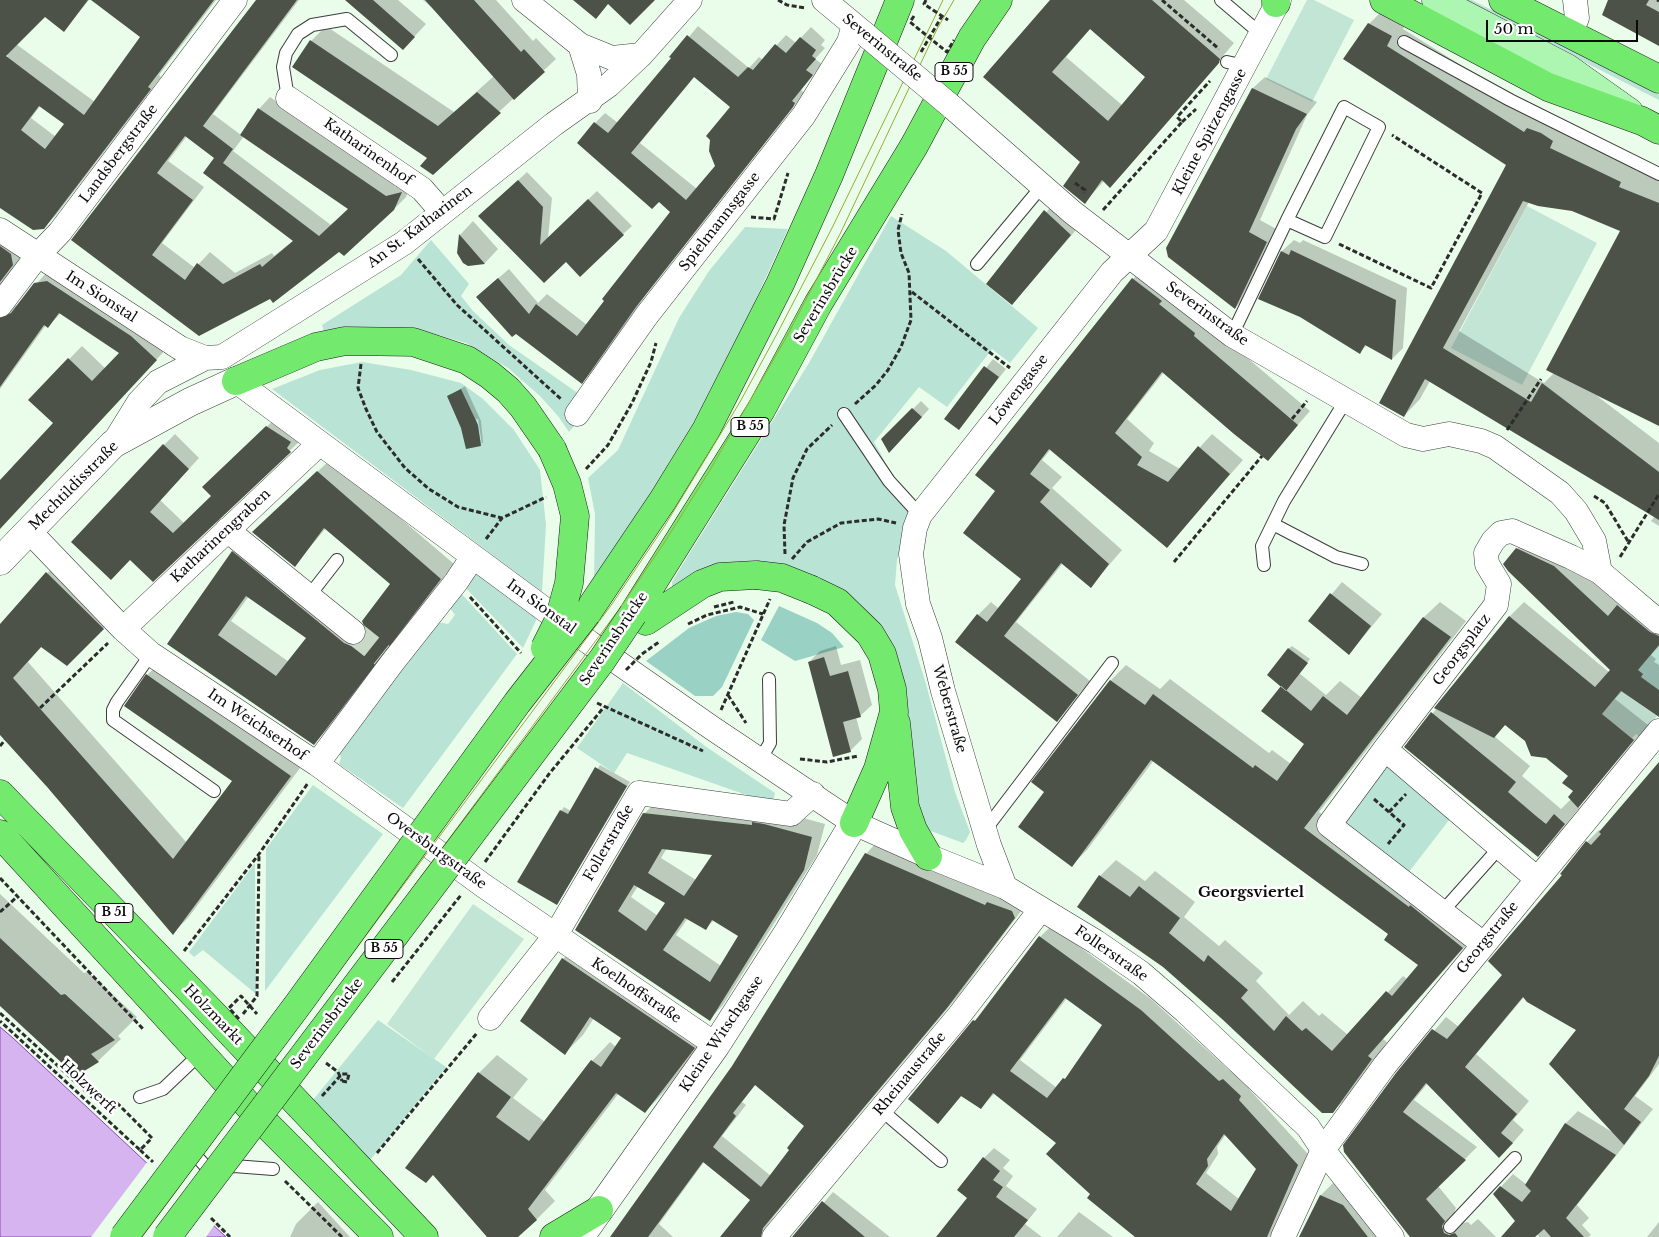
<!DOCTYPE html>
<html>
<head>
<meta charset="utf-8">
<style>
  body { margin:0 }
  #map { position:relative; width:1659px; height:1237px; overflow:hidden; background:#eafdea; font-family:"Libre Baskerville",serif }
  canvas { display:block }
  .scale { position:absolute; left:1486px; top:20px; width:152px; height:22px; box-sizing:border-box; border:2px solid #0a0a0a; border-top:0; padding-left:6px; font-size:15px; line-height:18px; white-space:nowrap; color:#0a0a0a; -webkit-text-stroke:4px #fff; paint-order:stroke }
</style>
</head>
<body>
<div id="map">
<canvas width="1659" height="1237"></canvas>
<div class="scale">50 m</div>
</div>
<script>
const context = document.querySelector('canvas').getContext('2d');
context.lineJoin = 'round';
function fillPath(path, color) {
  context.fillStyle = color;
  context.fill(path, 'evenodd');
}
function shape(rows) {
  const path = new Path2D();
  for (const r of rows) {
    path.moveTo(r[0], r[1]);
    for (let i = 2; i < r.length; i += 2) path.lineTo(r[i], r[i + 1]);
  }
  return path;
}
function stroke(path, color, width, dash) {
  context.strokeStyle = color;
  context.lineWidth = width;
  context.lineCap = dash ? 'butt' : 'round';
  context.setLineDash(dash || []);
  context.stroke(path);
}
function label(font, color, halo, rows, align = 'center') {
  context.font = font + ' "Libre Baskerville",serif';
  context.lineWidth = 5;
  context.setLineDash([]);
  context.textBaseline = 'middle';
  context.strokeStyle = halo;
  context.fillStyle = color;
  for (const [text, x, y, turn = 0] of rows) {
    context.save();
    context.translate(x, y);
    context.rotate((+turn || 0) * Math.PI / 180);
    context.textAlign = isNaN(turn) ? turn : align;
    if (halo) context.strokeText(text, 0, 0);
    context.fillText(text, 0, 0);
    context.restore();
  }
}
fillPath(shape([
  [1463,0,1472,0,1659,95,1659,100],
  [891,216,946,251,1038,328,1010,363,992,349,947,407,919,387,874,442,893,476,915,506,897,560,895,585,926,684,955,792,970,832,966,840,963,843,920,827,901,672,895,647,875,620,824,588,672,589,672,582,686,559,809,363],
  [745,227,788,229,751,310,693,423,594,586,595,514,588,478,618,450,679,318,709,271],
  [431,240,469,284,461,296,473,311,509,345,582,396,575,425,569,432,558,416,540,396,508,368,466,343,417,329,383,327,351,330,325,335,322,325,401,275],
  [362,362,411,370,461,383,483,399,514,430,540,470,546,525,542,592,272,389,320,370],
  [473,567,538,616,523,648,461,583],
  [457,589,517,654,403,808,339,764,341,758,339,751,437,622,448,624,455,615,450,608],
  [1659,645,1659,690,1641,677,1638,670],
  [623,683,705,746,775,793,772,804,627,753,614,773,577,748],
  [1381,755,1453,815,1408,873,1336,817],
  [313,785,383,834,265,991,266,849],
  [255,863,256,994,203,950,194,957,189,952],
  [378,1020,446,1067,366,1165,313,1100]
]), '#b8e3d5');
fillPath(shape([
  [779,606,817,623,832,633,844,647,795,661,761,640],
  [736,612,748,614,754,620,722,687,713,696,695,696,646,661,689,628,716,616]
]), '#99d2c4');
fillPath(shape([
  [1621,691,1657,716,1640,737,1636,734,1632,738,1602,714]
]), '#bfdbce');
fillPath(shape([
  [1307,0,1314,0,1354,20,1312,102,1266,79],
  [1527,206,1597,243,1522,385,1451,348],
  [473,904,524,939,434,1059,387,1024]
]), '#c2e5d6');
const water = shape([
  [0,1027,13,1038,226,1237,0,1237,0,1027]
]);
fillPath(water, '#d6b4ef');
stroke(water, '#8c43be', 1);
fillPath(shape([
  [148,1161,215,1224,206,1237,91,1237]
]), '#eafdea');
fillPath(shape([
  [0,0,89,0,64,30,45,16,16,44,95,102,141,37,93,0,216,0,159,75,161,77,56,215,44,227,0,207,0,64,8,56,0,50],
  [41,105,66,124,56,137,31,118],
  [257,0,299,0,213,114,241,135,259,109,270,97,398,185,412,181,406,197,394,209,339,251,270,297,200,335,73,240],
  [187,136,216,157,294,240,274,256,272,253,235,273,210,252,195,268,162,243,204,187,168,161],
  [244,136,349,208,331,225,233,151],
  [347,0,398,0,426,24,414,37],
  [423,0,496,0,533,41,536,38,556,59,433,173,429,157,311,41,326,26,454,112,494,76,437,12],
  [1051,0,1184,0,1234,43,1125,171,1110,186,1104,181,1085,202,1082,162,985,77],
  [1091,28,1147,77,1122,105,1066,57],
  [1610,0,1659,0,1659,45],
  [1386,7,1408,19,1403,29,1541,115,1545,112,1558,117,1637,165,1635,170,1659,180,1659,425,1597,396,1659,443,1659,526,1651,521,1655,516,1430,381,1420,399,1404,416,1508,164,1345,59,1369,24],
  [1529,202,1572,210,1630,226,1554,373,1544,383,1459,331],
  [698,26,749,68,759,57,763,60,786,35,796,43,811,27,825,40,821,45,825,48,815,59,822,64,801,90,804,93,803,95,646,295,592,372,582,382,488,287,509,269,538,303,547,294,587,325,672,212,595,123,605,113,618,123],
  [695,76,732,106,716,166,697,189,640,143],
  [1265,77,1317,102,1307,115,1260,220,1278,230,1247,296,1235,308,1167,248,1253,88],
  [527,172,552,198,548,238,597,191,632,226,623,234,566,260,544,282,489,207],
  [1058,198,1083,222,1012,304,987,284],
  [473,221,498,249,485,263,468,264,458,253,460,235],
  [0,228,26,251,0,287],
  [1294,240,1300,243,1303,240,1407,288,1403,348,1392,359,1367,345,1360,352,1301,316,1260,299,1282,251],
  [1146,266,1206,323,1310,411,1268,459,1164,372,1127,419,1154,443,1149,451,1180,469,1212,434,1243,460,1167,546,1051,449,1042,460,1062,477,1052,488,1122,550,1091,586,1063,563,1016,622,1090,681,1057,720,978,615,991,602,999,609,1023,579,997,491,1133,279],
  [49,270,169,346,0,528,0,482,55,423,29,400,82,346,106,369,121,352,61,313,48,326,46,325,0,389,0,297,13,306,17,305],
  [993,359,1006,369,959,428,946,419],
  [465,386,481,421,483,442,482,444,478,419,476,419,481,444,467,448,462,428,448,397],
  [921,401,929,409,897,444,883,439],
  [278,416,301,440,153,580,130,558,164,445,175,434,199,458,160,500,184,523,212,496,215,476],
  [331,459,454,564,328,729,314,743,169,644,233,552,246,539,358,629,368,633,392,584,326,528,295,565,267,519],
  [249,596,307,638,289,662,231,621],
  [1532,534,1659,613,1659,646,1651,655,1656,659,1654,662,1659,665,1659,712,1623,690,1615,699,1648,725,1578,806,1579,808,1553,840,1538,855,1406,747,1510,616,1524,602,1610,673,1612,670,1517,549],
  [1506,724,1526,740,1529,751,1536,757,1546,757,1570,776,1575,791,1571,799,1561,809,1522,776,1530,766,1494,736],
  [62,557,119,613,67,664,42,646,28,662,187,843,233,781,147,675,163,660,306,760,188,918,173,933,49,787,0,733,0,626],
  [1342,582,1382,614,1349,654,1309,621],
  [1440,602,1466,621,1319,812,1478,932,1383,1039,1387,1042,1349,1096,1332,1112,1100,876,1116,860,1145,881,1155,871,1195,902,1184,917,1219,946,1225,940,1263,973,1256,981,1289,1015,1303,1001,1319,1016,1322,1013,1348,1035,1403,976,1407,979,1419,965,1390,934,1154,760,1087,850,1071,866,1046,791,1033,782,1111,680,1126,665,1160,689,1170,679,1269,753,1272,750,1291,764,1305,744,1282,686,1288,649,1292,646,1310,659,1299,673,1326,695,1340,681,1362,698,1424,617],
  [836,646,841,665,860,660,872,705,860,716,856,717,862,739,850,751,809,662,820,651],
  [1659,764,1659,1064,1635,1096,1653,1109,1577,1205,1589,1218,1582,1225,1591,1235,1588,1237,1539,1237,1537,1234,1533,1237,1502,1237,1517,1221,1494,1194,1513,1174,1527,1185,1566,1123,1578,1111,1612,1132,1577,1030,1524,997,1476,1054,1529,1101,1513,1120,1524,1130,1511,1145,1428,1083,1414,1100,1477,1147,1438,1186,1456,1208,1454,1213,1457,1221,1462,1223,1468,1222,1471,1225,1478,1219,1496,1237,1412,1237,1397,1074,1446,1017,1459,1027,1504,975,1563,875,1587,842,1599,830,1601,831],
  [600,765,630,782,557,904,561,811,564,807,571,811],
  [658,800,778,811,825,824,817,855,723,1005,710,1019,576,929,644,814],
  [667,848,715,854,696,880,661,858],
  [638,886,667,903,658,916,631,897],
  [688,918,706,928,714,920,740,936,721,966,676,935],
  [876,843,1024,907,958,996,774,1216,759,1237,721,1237,751,1200,704,1162,659,1224,673,1237,611,1237,733,1067,866,854],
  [756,1084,806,1126,791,1150,771,1176,722,1136,746,1105,742,1102],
  [0,894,84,973,88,972,137,1017,118,1036,121,1039,98,1061,76,1074,0,1005],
  [1051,926,1151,999,1230,1071,1234,1069,1250,1085,1249,1089,1308,1154,1270,1237,1137,1237,1092,1194,1058,1143,995,1093,981,1107,962,1095,948,1112,974,1021,985,1011,1040,937],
  [1067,998,1103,1024,1072,1071,1057,1088,1020,1060],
  [1226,1134,1258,1168,1239,1199,1206,1173,1218,1154,1217,1147],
  [581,941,712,1029,663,1093,645,1112,619,1093,545,1190,555,1201,537,1219,516,1237,489,1237,479,1073,497,1055,528,1079,513,1098,545,1122,592,1061,610,1042,616,1047,623,1038,594,1018,583,1035,565,1053,563,959],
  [994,1148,1010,1160,1003,1168,1013,1176,1006,1186,1037,1209,1025,1224,1042,1237,939,1237,969,1198,984,1158],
  [1334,1182,1392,1237,1301,1237,1321,1195],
  [833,1192,890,1237,794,1237],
  [318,1202,350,1237,290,1237,296,1224],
  [1079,1212,1113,1237,1057,1237],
  [1659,1222,1659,1237,1647,1237]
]), '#0003');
fillPath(shape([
  [0,0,88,0,64,32,45,17,6,56,84,115,140,37,91,0,214,0,148,87,151,89,44,229,33,230,0,208],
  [39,106,64,124,45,149,21,130],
  [256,0,297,0,203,126,233,149,223,163,319,236,348,209,240,135,258,108,386,196,402,192,394,210,344,256,339,252,273,303,270,299,199,336,71,240],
  [185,136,214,158,203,173,293,241,262,267,260,264,223,284,197,263,185,280,152,255,193,200,157,173],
  [345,0,373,0,415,37,403,50],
  [425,0,474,0,521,52,524,49,545,72,514,100],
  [573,0,655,0,630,25,608,4,596,19],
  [1050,0,1152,0,1220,59,1219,63,1110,188,1102,180,1085,204,1063,186,1080,162,983,77],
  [1090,29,1145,77,1108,121,1052,72],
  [1608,0,1649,0,1646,5,1659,12,1659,46,1602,15],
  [1368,23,1392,36,1387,46,1524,132,1527,128,1541,133,1553,141,1550,148,1621,182,1619,187,1659,203,1659,426,1546,370,1620,231,1572,211,1538,206,1523,201,1443,348,1531,402,1542,383,1659,472,1659,520,1425,379,1404,417,1379,403,1506,165,1343,59],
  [687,35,738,77,748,67,753,70,775,44,786,53,800,37,816,50,812,56,816,59,806,70,813,75,792,101,795,103,793,107,636,307,582,384,516,334,512,337,476,297,498,278,529,314,536,304,577,336,604,301,602,299,670,212,659,202,652,209,577,143,594,122,608,133,671,58,669,57],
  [694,77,730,107,706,136,710,140,709,151,715,166,686,200,631,153],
  [310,40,438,126,477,92,501,113,433,175,420,166,427,158,292,67],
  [1252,88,1307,114,1296,129,1249,232,1267,242,1235,309,1168,257,1166,248],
  [518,180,543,207,540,245,588,199,624,235,580,277,566,262,544,283,478,216],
  [1044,210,1071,235,1012,305,986,284],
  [459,234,485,264,468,266,463,263,457,253],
  [0,246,11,254,13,265,0,282],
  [1291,250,1396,300,1392,360,1365,345,1360,354,1300,317,1258,299,1281,251,1289,255],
  [1132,278,1162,301,1159,304,1195,333,1194,336,1298,425,1268,461,1234,434,1162,372,1115,433,1142,457,1137,465,1168,482,1198,446,1230,474,1167,548,1049,449,1030,474,1050,490,1040,502,1109,564,1091,588,1061,563,1004,636,1078,695,1057,722,955,642,977,614,987,622,1021,579,963,533,995,491,975,475],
  [47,281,131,336,157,360,0,529,0,480,53,423,28,400,68,358,92,381,119,353,59,313,48,328,44,325,0,387,0,318,11,313,34,283],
  [984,366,999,377,959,430,944,419],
  [461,389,478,425,481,446,466,449,461,428,447,396],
  [912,408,922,417,889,453,881,439],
  [266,426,291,442,287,448,291,452,153,582,130,560,111,580,71,542,163,444,189,469,150,512,173,533,211,496,202,487],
  [317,471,441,579,314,745,167,644,232,551,344,643,351,646,363,641,367,634,362,621,390,584,324,528,295,567,252,532],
  [246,596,306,638,276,676,218,635],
  [1516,548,1554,566,1608,616,1617,605,1650,632,1659,636,1659,645,1638,670,1643,674,1641,677,1659,690,1659,717,1621,691,1602,714,1634,740,1578,808,1568,797,1573,791,1562,783,1568,776,1546,758,1531,756,1525,741,1505,725,1494,738,1434,708,1509,616,1595,687,1610,670,1508,571,1503,564],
  [46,572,104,629,67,666,41,647,13,678,173,859,232,781,124,706,146,674,291,776,173,935,48,788,0,735,0,624],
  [1330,593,1371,626,1349,655,1308,621],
  [1423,617,1451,637,1304,828,1409,907,1410,905,1463,948,1368,1056,1372,1059,1333,1113,1322,1113,1222,1019,1163,967,1077,907,1099,875,1130,897,1139,886,1180,918,1169,933,1204,962,1208,955,1248,990,1241,998,1274,1031,1286,1016,1302,1031,1306,1028,1332,1051,1386,991,1392,996,1418,965,1384,940,1388,934,1151,760,1072,867,1018,827,1044,792,1031,782,1110,680,1145,705,1153,694,1253,768,1255,765,1277,781,1304,744,1261,711,1281,686,1311,711,1323,696,1347,715],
  [1288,648,1308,663,1286,691,1267,675],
  [824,657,830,676,848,671,861,717,843,722,851,752,833,757,808,662],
  [1431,712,1516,782,1508,792,1536,816,1546,824,1554,814,1565,824,1538,857,1404,747],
  [1659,762,1659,1056,1649,1076,1624,1109,1641,1122,1624,1145,1549,1064,1576,1030,1527,1002,1523,997,1465,1067,1517,1114,1501,1133,1513,1143,1499,1158,1426,1083,1403,1112,1466,1160,1426,1199,1445,1221,1442,1226,1444,1233,1449,1235,1455,1233,1458,1237,1410,1237,1344,1152,1343,1145,1396,1073,1432,1029,1447,1039,1502,975,1488,961,1562,875,1560,874,1586,841,1591,845,1601,834,1599,832],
  [595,767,627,786,557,905,517,882,560,810,568,814],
  [643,813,752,825,752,822,764,824,812,837,804,870,710,1021,575,930],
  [662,849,712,855,684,896,648,873],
  [634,885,665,903,646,931,618,911],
  [685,918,706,930,712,920,738,936,710,982,663,950],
  [865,853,985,905,987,902,1012,911,1015,918,947,1008,763,1228,761,1237,720,1237,750,1200,703,1162,648,1237,610,1237,732,1066],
  [755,1085,804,1126,787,1148,789,1150,761,1187,713,1147,736,1116,733,1113],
  [1039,936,1141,1010,1219,1081,1223,1079,1241,1096,1239,1100,1298,1165,1267,1237,1135,1237,1087,1198,1090,1194,1046,1154,1056,1143,993,1093,981,1109,961,1096,938,1124,908,1099,973,1020,975,1021],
  [1065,998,1102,1025,1065,1079,1063,1078,1047,1098,1010,1071],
  [1224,1134,1256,1169,1231,1211,1196,1184,1208,1166,1207,1159],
  [0,938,61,995,65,994,115,1040,91,1054,99,1062,76,1076,0,1006],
  [562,958,695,1048,645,1113,616,1093,528,1209,537,1220,518,1237,487,1237,433,1175,426,1183,405,1168,478,1072,511,1097,496,1117,529,1141,591,1060,601,1067,621,1038,590,1017,565,1055,520,1021],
  [1565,1123,1616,1155,1566,1218,1584,1237,1551,1237,1544,1229,1535,1237,1501,1237,1515,1221,1493,1194,1500,1186,1522,1202,1531,1191,1525,1185],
  [983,1157,1000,1171,993,1180,1003,1187,996,1197,1028,1220,1014,1237,936,1237,967,1198,957,1190],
  [1320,1195,1343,1205,1368,1237,1299,1237],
  [822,1201,865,1237,792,1237]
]), '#4c5248');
stroke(shape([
  [353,632,382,655]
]), '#c8d9c8', 24, [24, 12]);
const service = shape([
  [1221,0,1261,34],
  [1404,42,1510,100,1659,174],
  [1227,62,1245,66],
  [288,98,283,67,286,53,298,34,312,25,347,19,391,55],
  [977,264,1042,186],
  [1232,335,1287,220,1325,237,1379,127,1344,107,1287,220],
  [844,414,889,481,920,515],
  [1273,524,1336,557,1362,564],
  [1264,565,1262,546,1284,501,1346,400],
  [309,596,337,560],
  [151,654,117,702,113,710,113,720,214,791],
  [760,760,770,743,769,679],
  [985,830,1112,663],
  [1442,912,1500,847],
  [140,1097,163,1089,202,1052],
  [880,1109,941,1161],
  [188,1147,209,1170,234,1166,273,1169],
  [1450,1227,1515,1158]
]);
const minor = shape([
  [524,0,580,45,612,58,641,55],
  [824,0,866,35],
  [1570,34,1577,18,1575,0],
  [580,45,589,74,590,101],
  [288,98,422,189,442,212],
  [952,107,1072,212,1232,335,1406,435,1423,439,1449,434,1481,441,1495,447,1560,493,1576,511,1594,541,1600,572],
  [0,230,180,348,205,358],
  [0,305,38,255,60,232,235,0],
  [236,381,590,643,712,728,854,823,928,856,1005,887,1096,942,1141,973,1185,1011,1308,1127,1323,1150,1392,1237],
  [577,414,647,315,804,115,849,42,854,25],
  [113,444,139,402,158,382,205,358,222,357,404,243,554,124,609,85,641,55,690,0],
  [227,530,353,632],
  [30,532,123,629,151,654,317,764,484,886,716,1045],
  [123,629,319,444],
  [1385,749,1496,605,1499,584,1487,564,1486,553,1493,541,1501,533,1512,531,1571,557,1600,572,1659,622],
  [317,764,392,663,456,582,472,558],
  [1005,887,989,845,943,691,930,638,918,604,911,554,915,528,920,515,1112,272,1156,231,1279,0],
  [1482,943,1329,825,1385,749,1536,878],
  [490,1018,555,936,639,793,791,814,813,794],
  [774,1237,958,1017,1041,909],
  [1283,1237,1323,1150,1385,1065,1659,731]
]);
const tertiary = shape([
  [0,561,113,444,190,402,236,381],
  [585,1230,716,1045,789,931,854,823]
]);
const secondary = shape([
  [1436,0,1567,68,1629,112]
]);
const primary = shape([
  [1384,0,1548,87,1642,121,1659,130],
  [1503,0,1659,79],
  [1276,3,1276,0],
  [236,381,316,347,345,341,413,342,467,360,490,375,508,390,523,407,552,449],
  [812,590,837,602,870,634,882,654,892,689,894,712,878,769,854,823],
  [587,613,663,500,706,430,780,284,829,175,900,0],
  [633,614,761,410,818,304,914,146,972,38,998,0],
  [646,621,702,584,720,577,756,575],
  [896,723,905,807,913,830,928,856],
  [0,794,214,1015,424,1237],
  [0,834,260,1118,379,1237],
  [554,1237,599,1210]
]);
stroke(service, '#3d3d3d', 14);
stroke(minor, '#3d3d3d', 25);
stroke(tertiary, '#3d3d3d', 29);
stroke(secondary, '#2c2c2c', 29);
stroke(primary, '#1b1b1b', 29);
stroke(shape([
  [778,0,787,5,806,8],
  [926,0,924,4,933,10],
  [1162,0,1219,49],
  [1657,0,1659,1],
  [1182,122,1196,109],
  [1075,183,1085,190,1084,193],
  [1103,210,1182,122,1177,117,1210,81],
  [751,217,774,219,788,173],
  [1339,244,1431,288,1482,193,1392,135],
  [418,259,457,305,562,400],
  [912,292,1010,368],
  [361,364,358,388,366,409,377,432,405,468,429,489,458,507,502,518],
  [855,404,876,385,888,370,901,347,911,320,909,273,901,253,898,230,902,214],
  [1292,419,1307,401],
  [1507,430,1541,379],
  [586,469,608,445,632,403,651,362,656,343],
  [1594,496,1605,503,1629,543],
  [486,539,502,518,546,497],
  [785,554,784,525,793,478,807,449,832,425],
  [1620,557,1659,494],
  [792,559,807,542,841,523,878,519,896,523],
  [1174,562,1262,456],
  [470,597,521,653],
  [714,607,734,602],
  [688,624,707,615,740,607,763,614],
  [642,654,659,642],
  [728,695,746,723],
  [597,703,703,751],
  [40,708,108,643],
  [721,710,770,599],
  [0,746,5,740],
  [800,759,827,762,858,756],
  [1374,799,1404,825,1388,844],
  [1389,812,1406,794],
  [485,862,549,774,604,707],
  [0,878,144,1030],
  [0,912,18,896],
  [184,951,259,854,308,783],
  [392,982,461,895],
  [0,1013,93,1098,117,1103,152,1138,140,1150,0,1021],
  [243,1014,257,996,259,855],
  [322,1096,342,1074,349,1074,347,1082,342,1081],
  [140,1150,153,1162],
  [377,1153,477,1033],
  [285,1181,342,1237],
  [211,1218,230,1237]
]), '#2c2c2c', 3, [5, 2.5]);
stroke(service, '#fff', 12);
stroke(minor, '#fff', 24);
stroke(tertiary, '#fff', 28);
stroke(secondary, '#acf6b2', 28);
stroke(primary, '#73ea6d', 28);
stroke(shape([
  [142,1237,612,604,664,527,740,402,778,332,832,228,943,0],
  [154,1237,620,608,664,543,710,470,787,336,840,234,937,29,954,0]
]), '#99ab32', 1);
const minorBridge = shape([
  [866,35,952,107]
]);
const primaryBridge = shape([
  [756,575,782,578,812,590],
  [545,648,559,620,569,583,575,516,567,484,552,449],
  [124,1237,299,1003,517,703,587,613],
  [167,1237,602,660,633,614]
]);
stroke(minorBridge, '#3d3d3d', 25, []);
stroke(primaryBridge, '#1b1b1b', 29, []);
stroke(shape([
  [933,10,948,20],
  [914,16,910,22,947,52,954,40],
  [921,52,942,16],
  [626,670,641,655],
  [239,1019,229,1008,241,996,257,1014],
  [326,1063,338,1072,342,1081]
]), '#2c2c2c', 3, [5, 2.5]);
stroke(minorBridge, '#fff', 24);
stroke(primaryBridge, '#73ea6d', 28);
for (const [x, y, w] of [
  [954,72,38],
  [750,427,38],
  [114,913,38],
  [384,949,38]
]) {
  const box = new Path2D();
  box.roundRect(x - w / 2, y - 9.5, w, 19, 4);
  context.fillStyle = '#fff';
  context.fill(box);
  stroke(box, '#0a0a0a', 1);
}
label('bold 12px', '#0a0a0a', null, [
  ["B 55",954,72],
  ["B 55",750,427],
  ["B 51",114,913],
  ["B 55",384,949]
]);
label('14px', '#0a0a0a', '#fff', [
  ["Severinstraße",882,48,39],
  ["Kleine Spitzengasse",1210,132,-62],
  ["Katharinenhof",368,152,35],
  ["Landsbergstraße",119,154,-53],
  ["Spielmannsgasse",720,222,-52],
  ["An St. Katharinen",420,227,-37],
  ["Severinsbrücke",826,295,-59],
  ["Im Sionstal",101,297,33],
  ["Severinstraße",1207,314,36],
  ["Löwengasse",1019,390,-52],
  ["Mechtildisstraße",74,486,-45],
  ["Katharinengraben",221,536,-43],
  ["Im Sionstal",541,607,36],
  ["Severinsbrücke",614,639,-56],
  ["Georgsplatz",1462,650,-53],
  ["Weberstraße",949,709,74],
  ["Im Weichserhof",257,725,34],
  ["Follerstraße",609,843,-60],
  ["Oversburgstraße",436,851,36],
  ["Georgstraße",1488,938,-51],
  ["Follerstraße",1111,954,35],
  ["Koelhoffstraße",636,991,34],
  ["Holzmarkt",213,1015,46],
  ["Severinsbrücke",327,1024,-53],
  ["Kleine Witschgasse",722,1034,-56],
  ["Rheinaustraße",910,1074,-50],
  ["Holzwerft",88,1087,43]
]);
label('bold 15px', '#0a0a0a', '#fff', [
  ["Georgsviertel",1251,893]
]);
</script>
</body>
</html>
